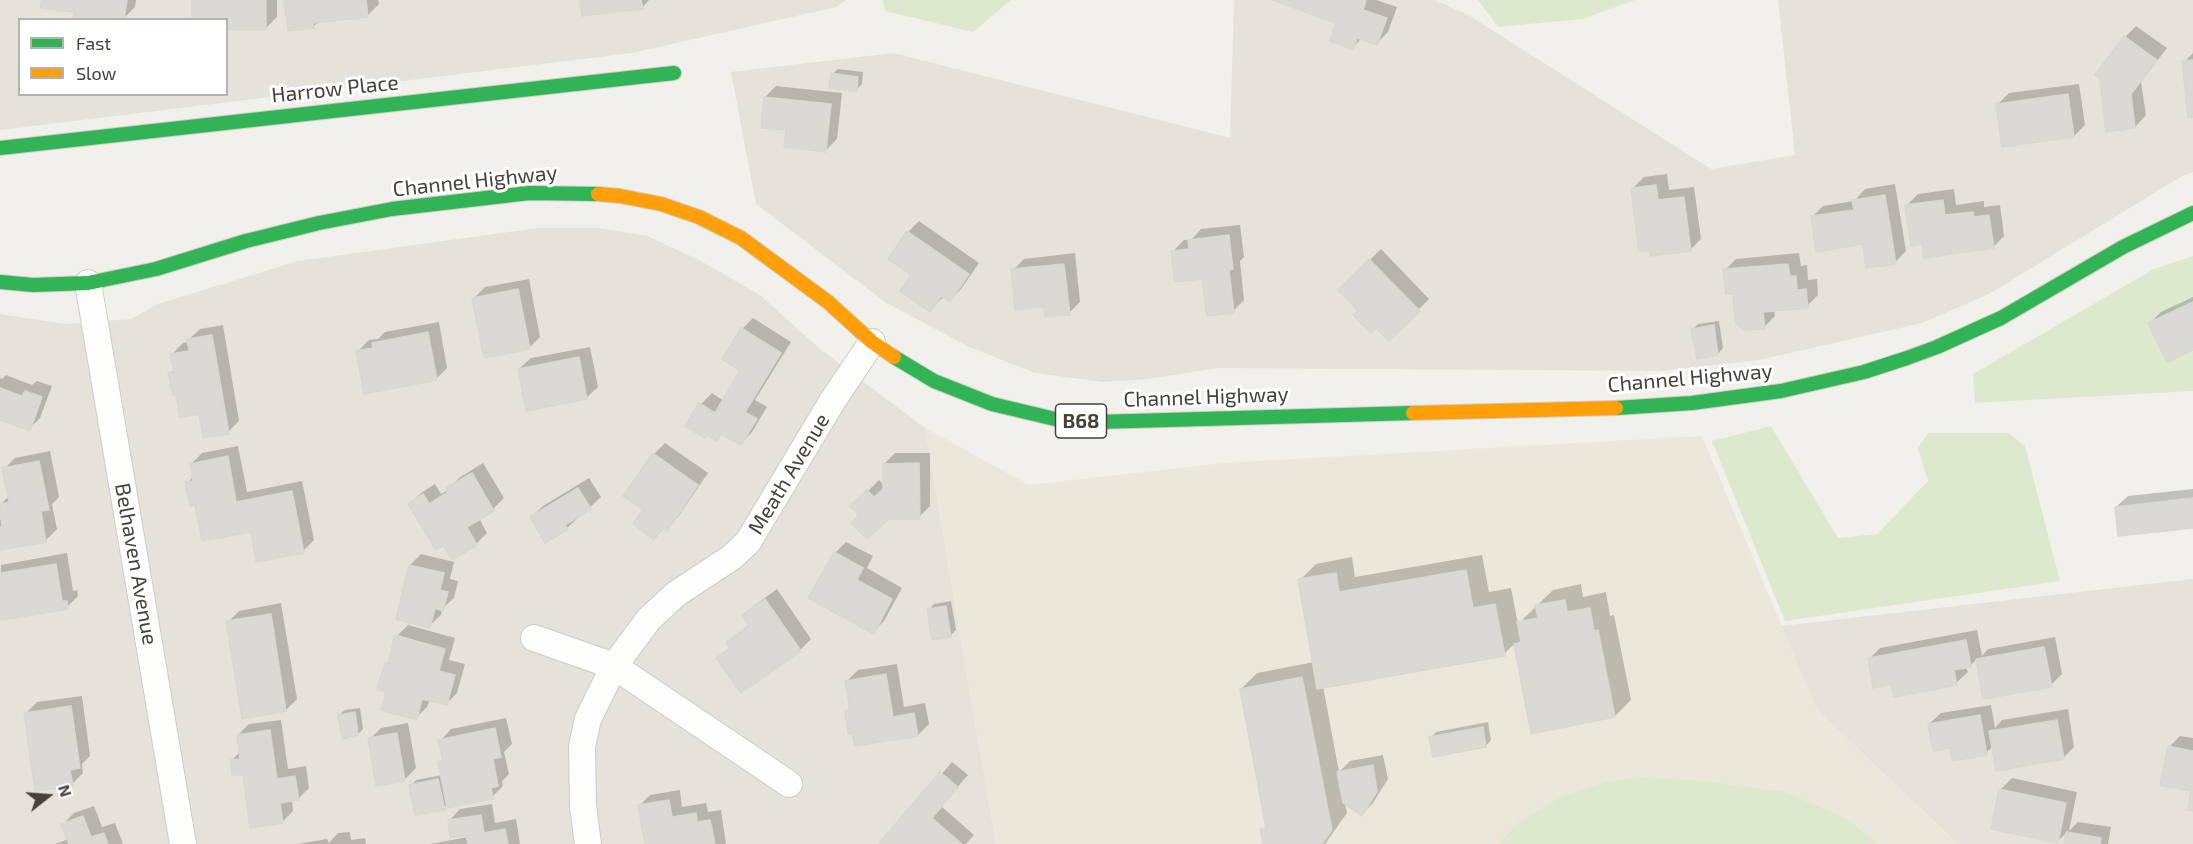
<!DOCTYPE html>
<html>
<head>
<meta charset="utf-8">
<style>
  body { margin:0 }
  #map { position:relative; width:2193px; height:844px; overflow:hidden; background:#f1f0eb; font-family:"Exo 2",sans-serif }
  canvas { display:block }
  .legend { position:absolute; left:18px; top:18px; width:210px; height:78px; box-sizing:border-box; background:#fff; border:2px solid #b5b3af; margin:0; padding:8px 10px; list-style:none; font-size:18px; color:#474238 }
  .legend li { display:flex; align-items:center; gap:12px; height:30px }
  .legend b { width:30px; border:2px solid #b5b3af }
  .north { position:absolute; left:18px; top:766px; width:60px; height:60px; -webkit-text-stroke:4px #fff; paint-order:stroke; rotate:73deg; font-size:16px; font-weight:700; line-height:24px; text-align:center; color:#474238 }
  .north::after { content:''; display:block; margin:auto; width:21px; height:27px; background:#474238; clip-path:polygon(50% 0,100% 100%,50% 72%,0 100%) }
</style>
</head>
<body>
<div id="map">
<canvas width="2193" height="844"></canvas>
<ul class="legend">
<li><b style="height:8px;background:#30b455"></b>Fast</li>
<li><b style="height:8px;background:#ff9f0a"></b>Slow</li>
</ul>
<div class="north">N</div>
</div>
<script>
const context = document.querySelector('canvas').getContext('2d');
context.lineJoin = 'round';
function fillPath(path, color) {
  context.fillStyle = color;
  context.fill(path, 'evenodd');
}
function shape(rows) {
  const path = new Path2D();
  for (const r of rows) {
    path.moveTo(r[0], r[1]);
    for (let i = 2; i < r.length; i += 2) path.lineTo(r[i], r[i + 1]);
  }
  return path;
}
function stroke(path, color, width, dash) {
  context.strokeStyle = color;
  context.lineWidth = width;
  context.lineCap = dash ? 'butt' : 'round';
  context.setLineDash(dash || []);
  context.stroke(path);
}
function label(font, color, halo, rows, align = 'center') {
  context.font = font + ' "Exo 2",sans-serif';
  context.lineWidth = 6;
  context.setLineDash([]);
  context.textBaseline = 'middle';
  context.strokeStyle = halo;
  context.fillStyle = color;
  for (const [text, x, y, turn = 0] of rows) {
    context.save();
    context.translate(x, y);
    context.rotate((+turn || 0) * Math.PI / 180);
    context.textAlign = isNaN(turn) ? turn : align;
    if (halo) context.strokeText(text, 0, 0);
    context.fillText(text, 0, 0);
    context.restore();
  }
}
fillPath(shape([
  [0,0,846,0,836,7,632,53,0,130],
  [20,20,226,20,226,94,20,94],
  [1234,0,1435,0,1470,16,1711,169,1795,155,1778,0,2193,0,2193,172,2182,176,1989,294,1922,323,1759,360,1661,371,1219,368,1147,379,1103,382,1035,373,969,347,885,302,756,204,731,72,894,53,1230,138],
  [538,228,598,228,647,236,699,260,760,295,820,349,925,428,996,844,0,844,0,314,64,324,132,319,155,305,298,261],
  [2193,579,2193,844,1958,844,1817,710,1781,626]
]), '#e5e2da');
fillPath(shape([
  [925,428,1029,485,1223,463,1702,436,1817,710,1958,844,996,844]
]), '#ebe8db');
fillPath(shape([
  [883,0,1011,0,973,32,885,11],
  [1478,0,1635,0,1582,19,1498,27],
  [2193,256,2193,391,1975,403,1973,374,2154,269],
  [1771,426,1838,538,1877,534,1928,481,1918,448,1928,433,2008,433,2025,446,2060,581,1785,621,1712,441],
  [1642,777,1712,782,1786,792,1850,821,1877,844,1499,844,1519,822,1559,798,1607,782]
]), '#dde9cd');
fillPath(shape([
  [43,0,136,0,135,7,124,18,117,20,75,20,76,11],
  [193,0,277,0,277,17,266,28,226,20],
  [286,0,378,0,379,4,368,15,319,21,313,27],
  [581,0,649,0,642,8],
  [1277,0,1376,0,1397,7,1388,32,1377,43,1362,38,1353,47,1338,22],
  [2136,26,2167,48,2141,82,2146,115,2135,127,2101,77,2097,74,2125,37],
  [2193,53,2193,115,2184,62],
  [838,69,863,72,862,84,856,90,832,74],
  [2079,84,2085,125,2074,136,1998,104,2009,93],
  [776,86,842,93,837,139,826,150,765,97],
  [1667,174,1669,190,1694,187,1701,239,1690,250,1633,188,1644,177],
  [1895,184,1906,251,1895,262,1864,243,1812,217,1823,206,1854,201,1865,189],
  [1954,189,1956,205,1984,201,1984,207,2000,205,2004,236,1993,247,1924,243,1907,205,1918,194],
  [919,221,979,263,961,289,950,300,944,296,930,310,913,275,908,232],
  [1240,225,1244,257,1240,261,1244,300,1233,311,1203,277,1173,251,1184,240,1191,240,1201,229],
  [1381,249,1429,299,1389,339,1340,290],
  [1075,253,1080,302,1069,313,1045,305,1013,270,1024,259],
  [1799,253,1801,266,1807,265,1808,280,1817,279,1818,295,1807,306,1774,309,1775,316,1764,327,1734,292,1725,270,1736,259],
  [529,279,540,337,529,348,474,298,485,287],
  [2193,297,2193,348,2150,323,2161,312],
  [753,318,791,342,755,400,767,407,752,432,741,443,723,433,717,439,701,404,712,393,724,401,743,370,742,329],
  [1719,321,1723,348,1718,354,1693,329,1698,324],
  [439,322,447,368,436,379,358,351,369,340,378,339,385,332],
  [223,325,239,421,228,432,177,393,170,373,175,369,172,354,183,343,189,342,188,340,200,329],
  [590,347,598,387,586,398,519,369,531,358],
  [6,375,32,385,37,381,52,386,40,418,29,429,0,418,0,378,2,379],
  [665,443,708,473,677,518,666,530,664,528,654,538,645,509,654,454],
  [238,446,247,492,302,481,314,540,303,551,252,530,187,483,194,476,191,464,202,453],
  [50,451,59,497,52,504,57,529,46,540,0,549,0,520,2,518,0,505,9,496,4,469,15,458],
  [895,453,930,453,930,506,919,517,888,518,861,515,853,506,879,480,884,485,884,464],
  [483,463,504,498,493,509,479,518,487,533,476,544,443,543,410,504,421,493,435,484,441,494,448,490,459,478],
  [589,478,601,497,567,528,531,517,543,506],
  [2193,489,2193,527,2116,507,2128,496],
  [846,542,873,556,867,568,902,588,884,621,873,632,835,553],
  [67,553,73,591,77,590,78,596,67,607,0,618,1,565],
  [421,554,454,562,450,579,458,581,454,598,442,609,441,615,429,626,410,565],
  [1482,555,1489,592,1511,588,1518,624,1553,590,1581,584,1583,597,1606,592,1610,616,1614,615,1631,700,1615,716,1533,732,1515,643,1504,654,1323,686,1339,772,1350,761,1383,755,1388,779,1373,803,1362,814,1345,803,1347,813,1325,844,1265,844,1262,830,1267,825,1241,689,1257,673,1314,662,1300,580,1316,564,1352,557,1355,577],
  [777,589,811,639,800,650,718,658,731,646,728,642,750,624,744,616,755,605],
  [951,601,956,630,951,635,933,638,929,610,934,604],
  [281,603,297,699,286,710,228,622,239,611],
  [408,625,455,638,449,660,465,664,457,693,446,704,430,699,427,707,416,718,388,691,386,664,390,659,397,636],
  [1977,630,1982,656,1988,649,2055,637,2062,674,2051,685,1977,659,1970,666,1966,667,1968,672,1956,683,1892,683,1869,659,1880,648],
  [897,664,904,707,925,703,929,724,918,735,846,712,851,707,847,681,858,670],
  [82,696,90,756,82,764,83,773,72,784,26,713,37,702],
  [1991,705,1995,728,2002,720,2068,709,2074,747,2063,758,1993,746,1986,753,1951,747,1929,724,1941,713],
  [360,708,363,729,358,734,339,715,345,710],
  [506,718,512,744,504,752,509,774,502,781,503,786,492,797,448,804,444,808,411,786,416,780,442,775,439,763,444,758,440,741,451,729],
  [281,720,288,769,306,766,309,788,298,799,292,800,293,811,282,822,244,772,231,761,241,751,238,735,249,724],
  [1488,722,1491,740,1486,746,1431,737,1436,732],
  [408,723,416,768,405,779,370,739,381,728],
  [2180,736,2193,738,2193,809,2193,790,2169,747],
  [952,762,968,775,941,806,974,835,966,844,882,844],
  [2012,778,2077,792,2069,831,2078,822,2111,827,2108,844,2065,844,2068,831,2058,841,1993,827,2001,789],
  [680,790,682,807,706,803,708,812,721,810,726,844,646,844,639,806,650,795],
  [492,804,495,823,516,819,520,844,430,844,468,837,449,821,460,809],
  [94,806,102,827,115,823,123,844,55,844,69,839,63,824,74,813],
  [350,832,351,840,365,838,366,844,298,844,327,839,329,843,338,833]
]), '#0003');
const building = shape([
  [42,0,127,0,124,20,111,18,110,20,73,20,74,12,40,8,42,0],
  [192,0,266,0,266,30,226,30,226,20,192,20,192,0],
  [284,0,366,0,368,17,313,23,314,28,288,31,284,0],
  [580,0,641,0,643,9,582,16,580,0],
  [1273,0,1366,0,1363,10,1387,18,1377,45,1357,38,1353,49,1330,41,1336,23,1273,0],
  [2124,36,2157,60,2131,94,2135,128,2106,132,2100,78,2095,75,2124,36],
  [2193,60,2193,117,2188,117,2182,61,2193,60],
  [831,73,858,77,857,91,829,88,831,73],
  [2068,94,2074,137,2002,147,1996,104,2068,94],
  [764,97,831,104,826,152,784,147,786,130,761,128,764,97],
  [1656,185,1658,200,1684,197,1691,251,1650,256,1649,250,1639,251,1631,188,1656,185],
  [1885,195,1896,264,1866,268,1863,244,1816,252,1811,216,1854,210,1852,200,1885,195],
  [1943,200,1945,215,1973,212,1974,217,1989,215,1994,248,1924,258,1922,244,1911,246,1905,205,1943,200],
  [907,231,969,274,950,302,941,296,930,312,900,291,911,275,888,259,907,231],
  [1229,235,1233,269,1229,270,1234,313,1207,316,1202,279,1175,282,1171,251,1189,249,1188,240,1229,235],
  [1369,259,1420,311,1389,341,1376,328,1371,333,1353,315,1358,311,1338,290,1369,259],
  [1064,264,1070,315,1045,317,1044,307,1015,310,1011,269,1064,264],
  [1788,264,1790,276,1796,276,1797,290,1806,289,1808,308,1763,312,1765,329,1744,330,1735,322,1733,294,1726,294,1723,269,1788,264],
  [518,289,530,349,484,358,472,298,518,289],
  [2193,302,2193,350,2167,362,2148,323,2193,302],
  [1714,325,1718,355,1697,359,1691,329,1714,325],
  [741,328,781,353,745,412,757,419,741,445,721,434,717,441,707,435,705,438,685,426,699,403,715,413,740,371,722,359,741,328],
  [428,332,437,380,364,394,356,351,373,348,372,343,428,332],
  [212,335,229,434,203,438,199,414,180,417,176,395,173,395,168,373,174,372,170,354,189,351,187,339,212,335],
  [579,357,587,399,526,411,518,369,579,357],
  [0,388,22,396,25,391,42,397,30,431,0,420,0,388],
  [653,453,698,485,667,531,662,528,654,540,633,524,643,510,623,496,653,453],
  [228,456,236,502,292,491,304,553,256,562,251,532,202,541,195,505,190,506,185,482,193,481,190,464,228,456],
  [39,461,49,510,41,511,46,542,0,550,0,527,2,527,0,504,9,502,2,468,39,461],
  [919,463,920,519,889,519,867,539,851,523,859,515,850,506,867,490,874,497,883,489,883,464,919,463],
  [472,473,494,511,467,527,477,545,452,560,443,545,436,550,408,504,423,494,429,504,448,492,446,488,472,473],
  [578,488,591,509,565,525,568,529,545,543,530,517,578,488],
  [2193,498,2193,528,2118,536,2115,507,2193,498],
  [834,552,863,568,857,580,892,599,874,634,808,598,834,552],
  [56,564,62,601,67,601,68,609,0,620,0,573,56,564],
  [409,565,444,573,440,590,448,592,443,611,435,608,430,628,396,619,409,565],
  [1466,570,1473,608,1495,604,1505,656,1317,689,1298,579,1336,573,1339,592,1466,570],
  [765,599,801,651,741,693,716,658,730,648,726,642,749,626,742,615,765,599],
  [1565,600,1567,612,1590,608,1594,631,1598,630,1615,717,1531,734,1514,644,1521,642,1517,622,1538,618,1535,605,1565,600],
  [946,606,951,637,932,640,927,609,946,606],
  [271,614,286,711,242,719,226,621,271,614],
  [395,635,445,649,439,671,455,675,447,705,422,699,417,720,381,710,386,692,377,689,385,663,388,663,395,635],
  [1966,640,1971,667,1954,670,1957,685,1894,697,1891,684,1873,688,1868,658,1966,640],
  [2044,647,2052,687,1983,699,1976,659,2044,647],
  [886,674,893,717,914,713,918,736,855,746,852,733,848,734,845,711,850,710,845,681,886,674],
  [1302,677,1332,830,1322,844,1263,844,1260,829,1266,828,1240,689,1302,677],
  [71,706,80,768,70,770,73,786,35,791,24,713,71,706],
  [355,712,358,735,342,739,338,715,355,712],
  [1980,715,1987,755,1952,761,1950,748,1933,751,1928,724,1980,715],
  [2057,720,2064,759,1996,771,1989,731,2057,720],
  [1483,727,1486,747,1433,757,1429,737,1483,727],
  [495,728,501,757,493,759,498,786,491,788,493,799,447,808,438,762,443,761,438,740,495,728],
  [270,730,277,779,295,776,299,800,280,803,283,823,250,828,243,774,232,775,230,760,240,759,237,735,270,730],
  [397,733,405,781,376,786,368,738,397,733],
  [2168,746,2193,751,2193,811,2188,810,2191,791,2160,785,2168,746],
  [1373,765,1377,791,1362,816,1343,803,1337,772,1373,765],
  [940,772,958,787,932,818,962,844,880,844,879,843,940,772],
  [438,779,445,810,415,815,409,785,438,779],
  [1999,789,2066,803,2058,843,1991,829,1999,789],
  [669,800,672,817,696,813,697,822,710,820,715,844,645,844,638,805,669,800],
  [481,815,484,833,505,829,508,844,468,844,466,835,450,838,448,820,481,815],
  [83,816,91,837,104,833,108,844,69,844,61,824,83,816],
  [2066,832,2101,838,2100,844,2064,844,2066,832]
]);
fillPath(building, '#dad9d4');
stroke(building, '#d9d7d1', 1.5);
const street = shape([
  [88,283,183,844],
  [534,638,614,666,789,784],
  [588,844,583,806,582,746,588,719,614,666,649,619,676,594,732,557,748,542,833,400,872,342]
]);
const fast = shape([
  [0,148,674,73],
  [0,282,33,285,88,283,156,269,246,241,319,223,392,209,529,193,598,194],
  [894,357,934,381,992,404,1055,419,1097,422,1413,413],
  [1616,408,1692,403,1781,391,1864,372,1907,358,1937,347,2001,318,2123,247,2193,213]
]);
const slow = shape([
  [598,194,620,196,661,204,699,217,741,238,828,302,872,342,894,357],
  [1413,413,1616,408]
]);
stroke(street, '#cdccc7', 28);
stroke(fast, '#d0cdc3', 16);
stroke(slow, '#d0cdc3', 16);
stroke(street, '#fdfdfc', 26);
stroke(fast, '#30b455', 14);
stroke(slow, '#ff9f0a', 14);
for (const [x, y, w] of [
  [1081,421,51]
]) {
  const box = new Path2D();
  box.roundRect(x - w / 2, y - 17, w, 34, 4.5);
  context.fillStyle = '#fff';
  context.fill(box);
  stroke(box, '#474238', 1.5);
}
label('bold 20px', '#474238', null, [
  ["B68",1081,421]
]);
label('21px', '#474238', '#fff', [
  ["Harrow Place",335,89,-6],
  ["Channel Highway",475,181,-6],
  ["Channel Highway",1690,378,-5],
  ["Channel Highway",1206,397,-2],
  ["Meath Avenue",789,474,-59],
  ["Belhaven Avenue",136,564,80]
]);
</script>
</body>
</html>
